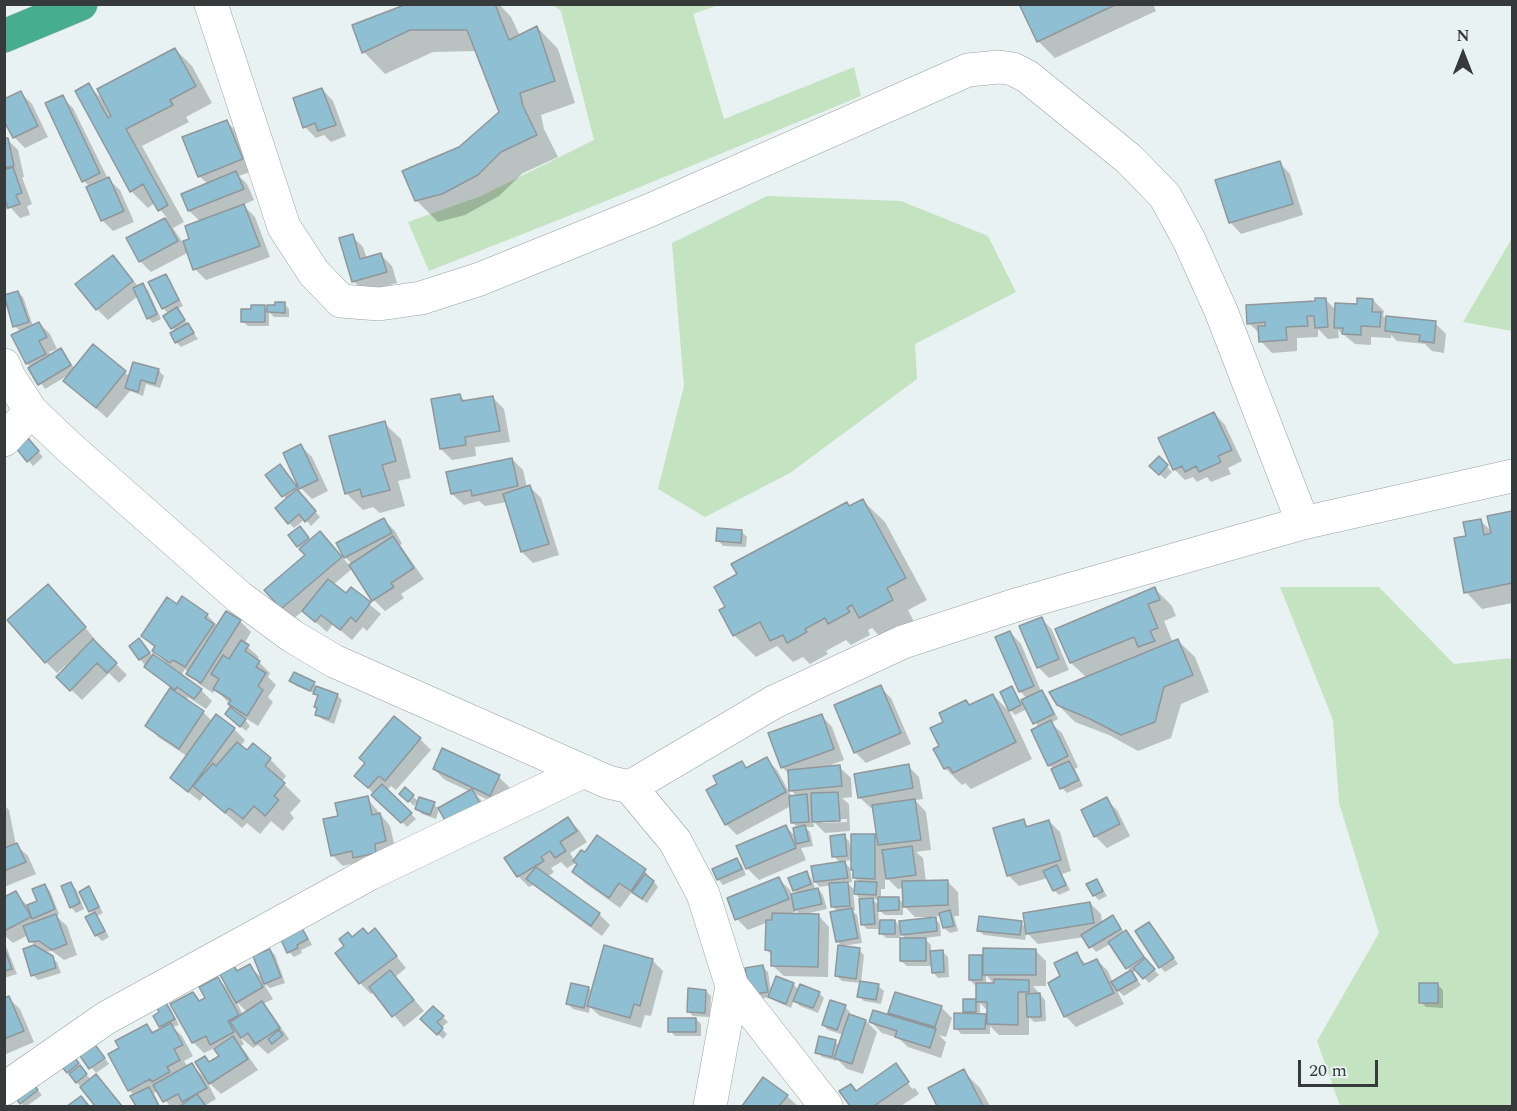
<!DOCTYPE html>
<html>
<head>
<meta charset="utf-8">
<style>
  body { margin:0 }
  #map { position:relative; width:1517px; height:1111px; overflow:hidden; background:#e8f2f2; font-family:Spectral,serif }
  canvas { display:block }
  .frame { position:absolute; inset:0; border:6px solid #363a3a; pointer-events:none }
  .north { position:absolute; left:1433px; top:24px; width:60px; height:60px; -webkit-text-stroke:4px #e8f2f2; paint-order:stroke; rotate:0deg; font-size:16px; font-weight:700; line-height:24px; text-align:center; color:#363a3a }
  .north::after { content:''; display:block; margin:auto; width:21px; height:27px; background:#363a3a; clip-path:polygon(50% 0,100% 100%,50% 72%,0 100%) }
  .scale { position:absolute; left:1298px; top:1060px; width:80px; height:27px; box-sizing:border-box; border:3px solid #363a3a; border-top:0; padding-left:8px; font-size:18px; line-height:21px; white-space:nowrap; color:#363a3a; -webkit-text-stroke:4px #e8f2f2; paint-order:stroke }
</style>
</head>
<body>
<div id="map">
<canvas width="1517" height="1111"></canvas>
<div class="frame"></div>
<div class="north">N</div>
<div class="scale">20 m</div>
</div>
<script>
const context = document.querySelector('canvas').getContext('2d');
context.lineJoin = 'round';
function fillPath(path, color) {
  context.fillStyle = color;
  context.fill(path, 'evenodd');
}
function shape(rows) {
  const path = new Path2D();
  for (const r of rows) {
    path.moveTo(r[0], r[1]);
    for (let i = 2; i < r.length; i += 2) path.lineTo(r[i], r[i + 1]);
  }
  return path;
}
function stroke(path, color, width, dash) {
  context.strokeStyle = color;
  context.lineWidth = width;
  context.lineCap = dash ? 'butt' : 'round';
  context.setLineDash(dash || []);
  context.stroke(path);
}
fillPath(shape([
  [553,5,719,5,693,14,724,119,854,67,861,96,601,203,429,271,408,222,481,196,594,140,561,11],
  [767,196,901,201,988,236,1016,292,915,344,917,379,790,473,705,517,658,489,684,386,672,243],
  [1512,238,1512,331,1463,322],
  [1280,587,1379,587,1454,664,1512,658,1512,1106,1340,1106,1317,1041,1379,933,1339,803,1333,720]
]), '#c4e3c1');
fillPath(shape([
  [411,4,499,4,511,17,520,36,537,27,558,49,575,103,541,115,544,129,558,157,523,173,499,196,465,215,438,222,416,200,460,148,500,112,477,51,433,52,385,74,364,52,354,26],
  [1021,4,1153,4,1156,11,1055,58,1038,41],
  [175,49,192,66,212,103,186,117,189,122,142,146,184,222,173,228,183,243,191,239,201,222,189,211,183,194,208,184,199,176,226,121,237,132,253,171,239,176,247,184,254,200,243,205,255,217,270,257,206,280,195,269,189,252,151,272,140,261,128,238,167,218,155,203,148,208,131,191,88,85,104,101],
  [322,89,333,101,346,136,331,142,324,135,316,138,305,127],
  [21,93,32,104,48,137,25,148,14,137],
  [62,97,73,108,108,179,120,190,134,222,113,231,102,220,90,187,84,181],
  [4,139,7,139,18,150,24,177,22,177,32,204,27,206,30,215,20,218,11,208,4,210],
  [1279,162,1290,174,1303,215,1241,234,1230,222],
  [352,236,363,247,367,259,381,255,392,266,397,283,365,292,353,281],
  [113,257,138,286,142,285,148,290,161,319,153,323,148,318,138,296,108,320,97,309],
  [165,275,170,280,183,306,177,309,198,339,181,347,176,342,176,331,172,328,169,314,163,308],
  [18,292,23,297,33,326,39,323,50,334,57,349,49,352,51,356,61,350,75,369,94,346,130,377,134,364,159,371,164,376,160,388,146,384,143,396,130,391,107,418,65,381,70,374,45,389,27,363,21,332,15,326],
  [1326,300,1336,310,1373,300,1384,311,1383,316,1388,320,1435,323,1446,334,1444,353,1432,351,1425,344,1397,341,1391,335,1391,338,1371,337,1371,345,1355,344,1338,330,1339,338,1328,339,1318,329,1318,337,1297,338,1297,351,1272,353,1261,341,1260,334,1249,323],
  [284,303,289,309,289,317,274,317,269,312,269,326,248,326,242,321,252,310,264,307,269,311],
  [460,396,466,402,493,398,504,409,510,442,475,447,476,456,452,460,441,449],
  [1214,413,1225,425,1242,461,1228,468,1231,474,1211,482,1207,477,1197,482,1193,477,1185,480,1174,469],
  [384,423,401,439,411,478,398,481,405,506,380,513,373,507,363,510,346,493],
  [28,440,43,457,33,466,28,460],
  [301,446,312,457,328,491,312,499,301,488],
  [1159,458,1172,472,1165,479,1151,466],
  [512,459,523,470,527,488,530,487,541,498,559,555,533,563,522,552,507,502,485,506,479,501,464,505,452,494],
  [285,471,301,493,299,494,320,517,311,526,305,519,294,528,289,523,287,500,267,475],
  [863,501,885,522,927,600,908,610,914,622,882,639,872,628,868,630,870,635,851,645,846,640,826,651,828,654,810,664,803,657,793,662,777,646,756,657,734,635,850,507],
  [1512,512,1512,603,1482,609,1466,592,1468,537,1480,520,1492,532,1489,517],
  [384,520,395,531,402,544,400,545,424,579,401,594,404,598,385,611,374,600,353,568,333,585,346,595,351,589,381,614,367,631,363,627,352,640,333,624,327,632,303,611,293,619,266,590,307,555,298,546,305,533,311,541,331,544,350,566,353,565,345,557],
  [742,532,747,537,746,547,723,546,718,540],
  [1155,589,1172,606,1176,616,1164,621,1173,643,1178,641,1195,657,1209,692,1181,704,1171,738,1138,751,1109,735,1075,722,1058,705,1087,678,1071,663,1057,629],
  [59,597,95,639,93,641,127,675,119,683,109,673,82,700,58,677,77,658,75,657,57,673,46,662],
  [177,606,207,615,218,626,226,613,240,621,251,632,244,644,259,657,257,660,270,673,268,677,276,685,268,697,273,702,258,726,242,716,250,726,246,731,232,719,240,714,215,689,213,693,199,684,185,669,181,676,201,690,212,701,206,709,188,697,186,701,203,712,213,722,216,716,234,729,245,740,240,747,247,753,270,759,286,776,282,782,301,801,290,813,294,818,283,831,271,821,260,834,247,823,242,828,204,795,200,801,183,788,172,777,187,756,158,737,147,726,172,689,146,667,131,646,144,645,153,657,166,665,167,664,154,651,155,648,142,636],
  [1041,618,1052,630,1069,670,1049,678,1038,667],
  [1010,632,1021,644,1041,691,1047,697,1058,719,1051,723,1062,733,1078,767,1075,769,1083,786,1067,793,1062,788,1054,769,1049,765,1039,728,1027,709,1015,715,1010,710,1012,688,1021,702,1027,699,1020,691],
  [291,681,314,684,319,688,337,695,342,700,334,724,322,719,317,714,319,698,316,694,296,686],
  [880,687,891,698,911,744,866,763,855,752],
  [993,695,1010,712,1032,759,971,789,965,783,962,785,945,768,941,746,945,723,966,702,971,706],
  [821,715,832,727,844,760,825,767,839,767,851,778,852,797,842,798,849,804,850,831,825,833,813,821,814,827,805,827,810,832,813,846,801,848,806,860,759,880,748,869,738,847,786,827,796,837,798,828,793,823,791,806,737,835,726,824,719,784,742,762,748,769,766,759,777,770,792,797,797,797,791,790,790,775,782,767],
  [847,819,847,822,822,823,822,820],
  [420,739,431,750,396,790,391,786,387,790,416,819,407,827,367,787],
  [908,766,919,777,923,799,915,800,926,812,931,850,916,852,923,858,926,882,947,881,958,892,959,916,954,916,958,931,950,933,944,928,942,916,933,916,940,924,941,936,924,938,931,945,931,952,942,951,948,957,949,977,938,978,933,972,933,966,907,966,901,961,907,940,900,932,900,938,886,938,881,933,881,929,867,929,862,924,860,899,853,891,855,910,852,911,857,915,862,943,842,946,837,941,838,912,833,907,831,885,820,887,815,882,840,863,834,856,844,836,849,841,851,852,875,836,879,840,874,807,871,808,859,797],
  [853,860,855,878,860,883,856,891,847,883,852,882,850,868,843,861],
  [885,876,898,889,903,888,904,904,898,898,881,899,881,889,885,889],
  [873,899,879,900,879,906],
  [903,905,915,917,930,917,930,919,901,928,895,921,879,921,878,909,885,915,903,915],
  [434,769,499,777,510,788,502,806,475,794,483,802,492,819,471,792,445,780],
  [405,789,418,801,414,806,401,794],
  [367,798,390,826,396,852,343,866,332,855,339,817],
  [1106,799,1117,810,1130,836,1107,848,1096,837,1083,811],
  [434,804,439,809,436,819,422,814,417,809],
  [4,805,9,810,16,845,28,856,36,874,4,887],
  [568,819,579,830,587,842,570,853,575,861,645,871,658,887,647,903,631,893,620,908,585,883,574,872,579,864,577,862,567,868,561,862,551,868,554,872,547,877,599,914,610,925,602,936,533,885,529,887,518,876,506,858],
  [1023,821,1029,827,1049,821,1060,832,1071,871,1062,874,1070,890,1059,895,1054,890,1048,878,1019,886,1008,875],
  [737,859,742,865,746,875,723,885,718,879],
  [806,873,811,878,816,890,818,889,823,895,827,909,805,914,818,915,829,927,828,977,784,976,772,965,773,956,767,950,768,922,748,930,737,919,779,879,790,890,792,895,798,894,794,890],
  [797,911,801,915,787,915],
  [1097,880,1107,896,1099,900,1094,895],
  [71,884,76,889,84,909,76,913,71,907,63,887],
  [45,886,50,891,59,914,56,916,67,926,77,955,64,960,52,951,44,952,57,962,61,973,38,980,33,975,35,947,28,935,13,943,4,935,4,899,15,893,28,906,39,902],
  [88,888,93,893,103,913,97,916,109,937,102,941,96,935,87,917,94,914,81,892],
  [1090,903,1101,914,1102,923,1113,917,1118,922,1124,933,1126,932,1131,937,1148,963,1159,975,1149,983,1137,970,1132,973,1141,985,1124,996,1116,989,1124,1004,1076,1027,1065,1016,1062,977,1076,954,1087,965,1097,960,1108,971,1113,983,1131,972,1110,944,1096,952,1084,937,1038,944,1026,932,1025,940,984,935,978,930,1021,923,1026,928],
  [1149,924,1178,964,1165,972,1160,967],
  [299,925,304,930,312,945,301,950,302,953,294,957,289,952],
  [375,930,406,968,395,977,424,1011,404,1027,374,992,371,994,360,983,337,953],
  [4,941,17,974,4,978],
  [270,950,275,955,285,983,270,988,264,984,273,999,263,1004,272,1014,289,1039,268,1054,258,1045,253,1048,240,1037,244,1044,241,1046,258,1070,221,1094,206,1080,216,1099,206,1105,208,1106,170,1106,158,1091,154,1093,160,1106,137,1106,132,1097,135,1096,129,1090,121,1049,147,1026,155,1033,163,1029,160,1026,161,1013,165,1002,170,1007,179,1025,173,1027,182,1036,193,1056,184,1061,188,1067,192,1065,204,1077,210,1063,221,1057,215,1048,204,1053,193,1042,193,994,201,1002,207,999,218,979,229,990,238,972,249,966,264,980],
  [236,1001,247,1012,243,1015],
  [859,950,864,955,861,983,878,986,884,991,881,1004,864,1001,858,996,861,983,842,981,836,975],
  [1035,950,1046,961,1046,986,1033,986,1045,1000,1046,1021,1034,1022,1029,1017,1029,1035,999,1035,990,1026,990,1034,961,1034,956,1028,969,1015,965,1011,975,1000,978,1003,978,985,975,985,970,980,981,957,985,960],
  [986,975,995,985,986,985],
  [980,1003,988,1011,988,1019,985,1016,980,1015],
  [652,960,663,971,651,1016,645,1015,641,1028,600,1016,590,1007,589,1013,573,1009,568,1004,589,988,592,992],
  [763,967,768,972,771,992,793,984,799,990,819,993,824,998,818,1013,800,1006,794,1000,791,1008,775,1001,770,997,756,999],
  [1438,985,1443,990,1443,1008,1426,1007,1421,1002],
  [706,991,711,996,710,1017,693,1016,688,1011],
  [4,994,20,1009,34,1042,4,1055],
  [845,1007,850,1012,849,1016,866,1021,877,1032,863,1074,847,1069,837,1059,837,1061,822,1057,817,1052,835,1042,840,1046,844,1035,828,1030,823,1025],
  [941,1007,952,1018,946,1037,939,1035,946,1042,941,1058,908,1047,898,1038,882,1033,871,1022,896,1019,890,1012],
  [433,1008,448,1022,441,1028,447,1034,443,1039,422,1019],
  [696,1019,701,1024,701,1036,675,1036,670,1031],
  [98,1049,109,1064,96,1073,80,1053],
  [73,1057,91,1080,96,1076,107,1087,122,1106,97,1106,68,1072],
  [896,1065,906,1076,903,1076,912,1089,915,1088,919,1094,901,1106,852,1106,841,1092,857,1093],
  [963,1071,980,1088,990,1106,939,1106,930,1089],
  [763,1079,787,1096,798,1106,743,1106],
  [33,1085,42,1095,27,1106,24,1106,21,1103]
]), '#0003');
const building = shape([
  [407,4,495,4,509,40,537,26,555,81,520,93,523,106,537,135,501,152,478,175,442,194,415,201,402,171,459,147,499,112,467,30,410,30,362,53,352,25,407,4],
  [1019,4,1117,4,1037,42,1019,4],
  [175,48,196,86,170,100,173,105,126,129,168,205,158,211,143,184,130,192,75,91,89,83,108,118,111,116,97,89,175,48],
  [322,88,336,125,318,131,315,123,303,128,293,98,322,88],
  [21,91,38,126,13,138,4,121,4,99,21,91],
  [63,95,100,173,82,182,45,103,63,95],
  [227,120,243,159,198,177,182,137,227,120],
  [4,138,8,138,14,166,4,168,4,138],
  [1280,161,1293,204,1229,223,1215,180,1280,161],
  [13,167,22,193,16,195,20,204,8,208,4,197,4,170,13,167],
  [236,171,244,189,188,211,181,194,236,171],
  [109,177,124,211,101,221,86,187,109,177],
  [244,204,260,246,193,270,183,241,189,239,185,226,244,204],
  [165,218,178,241,139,262,126,238,165,218],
  [353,234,360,259,381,253,387,272,352,282,339,238,353,234],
  [113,255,133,281,96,310,75,284,113,255],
  [166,274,179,300,162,309,148,282,166,274],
  [143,283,157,314,147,319,133,288,143,283],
  [18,291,29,322,13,327,4,295,18,291],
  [1315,298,1326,298,1328,327,1315,328,1314,316,1307,316,1308,326,1286,327,1287,340,1259,342,1258,326,1265,326,1265,322,1247,324,1246,305,1315,301,1315,298],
  [1357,298,1373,299,1372,312,1381,312,1380,327,1361,326,1361,335,1342,334,1343,328,1334,328,1335,303,1357,304,1357,298],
  [275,302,285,302,285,313,267,312,267,305,275,305,275,302],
  [251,305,265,305,265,322,241,322,241,309,251,309,251,305],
  [177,307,185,320,171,329,163,316,177,307],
  [1386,316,1436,321,1434,343,1419,341,1420,335,1385,331,1386,316],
  [39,322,47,337,39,341,46,354,26,364,11,335,39,322],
  [188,323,194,333,175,343,170,333,188,323],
  [93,344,126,371,96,408,63,381,93,344],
  [61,348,71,365,38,385,28,368,61,348],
  [133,362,159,369,155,384,141,380,138,392,125,388,133,362],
  [460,394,462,401,493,396,500,431,465,437,466,445,440,449,431,399,460,394],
  [1214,412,1232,450,1218,456,1221,462,1199,472,1196,466,1185,472,1182,466,1173,470,1158,438,1214,412],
  [385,421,396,461,382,465,390,490,362,497,360,489,345,494,329,436,385,421],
  [28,438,39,451,27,462,16,448,28,438],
  [301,444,318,480,299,489,283,453,301,444],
  [1159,456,1168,465,1159,475,1149,466,1159,456],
  [512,458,518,486,472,496,471,490,451,494,446,472,512,458],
  [280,464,297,487,282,497,265,475,280,464],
  [530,485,549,544,521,552,503,494,530,485],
  [297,489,316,511,305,522,299,514,288,524,275,508,297,489],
  [863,499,906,578,887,588,893,600,859,618,852,605,847,608,850,612,828,624,825,618,805,629,807,632,787,643,783,635,770,641,760,622,733,636,719,610,725,607,714,587,737,574,731,564,847,502,849,506,863,499],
  [1512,511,1512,583,1464,593,1454,538,1466,536,1463,522,1481,519,1484,535,1491,533,1487,516,1512,511],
  [384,518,392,533,344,558,336,543,384,518],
  [300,526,309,538,297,547,288,535,300,526],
  [717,528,742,530,741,543,716,541,717,528],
  [320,531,342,557,281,609,264,590,305,555,299,549,320,531],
  [393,536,414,568,391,583,394,587,372,601,349,565,393,536],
  [328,579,346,593,351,587,371,602,356,622,351,617,340,630,321,615,315,622,302,611,328,579],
  [48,584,86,627,45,663,7,620,48,584],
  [1155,587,1160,600,1148,604,1158,628,1150,631,1155,641,1138,647,1134,637,1070,663,1055,629,1155,587],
  [182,596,208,614,205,618,214,624,185,667,173,660,170,663,152,651,155,646,141,636,167,597,177,604,182,596],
  [226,611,241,620,201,683,186,674,226,611],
  [1042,617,1059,659,1037,668,1019,626,1042,617],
  [1010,631,1034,686,1019,692,995,637,1010,631],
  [139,638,150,653,139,660,129,646,139,638],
  [93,639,117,663,107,673,97,663,70,691,56,677,93,639],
  [1178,639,1193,675,1164,687,1155,722,1121,735,1090,719,1057,705,1049,692,1178,639],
  [241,640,249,645,245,651,260,661,256,667,266,673,258,686,263,690,247,716,228,704,231,700,213,689,219,679,211,674,223,655,229,659,241,640],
  [153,654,202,689,194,699,177,687,175,690,144,667,153,654],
  [294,672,315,682,310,691,289,681,294,672],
  [881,685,901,733,854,753,834,705,881,685],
  [316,686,338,694,329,719,315,715,317,708,314,707,318,695,313,694,316,686],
  [1012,686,1021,705,1009,711,1000,692,1012,686],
  [170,688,204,711,179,749,145,726,170,688],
  [1042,690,1054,714,1033,724,1021,700,1042,690],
  [993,694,1016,742,953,773,949,767,944,769,933,749,939,746,930,728,943,722,939,713,966,700,969,705,993,694],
  [230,707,246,719,240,727,225,714,230,707],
  [216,714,235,728,188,792,170,778,216,714],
  [822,714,834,749,781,768,768,733,822,714],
  [394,716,421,738,385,781,379,776,368,788,354,776,365,763,359,758,394,716],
  [1051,720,1068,756,1048,766,1031,730,1051,720],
  [237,742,247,750,253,743,271,758,265,766,285,783,274,796,279,800,265,816,254,806,243,819,229,808,225,813,193,786,213,763,216,766,237,742],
  [442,748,500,775,490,796,433,769,442,748],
  [767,757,786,792,725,825,706,790,717,784,713,776,742,761,746,768,767,757],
  [1069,761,1079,780,1060,789,1051,769,1069,761],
  [909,764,913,788,858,798,854,774,909,764],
  [840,765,842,786,789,791,788,770,840,765],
  [382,784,412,813,401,823,371,795,382,784],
  [405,787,414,795,408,802,399,794,405,787],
  [472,789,482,807,448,826,438,808,472,789],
  [838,792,840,821,812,822,811,793,838,792],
  [807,794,809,822,791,823,789,796,807,794],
  [368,796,372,815,380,813,386,841,375,844,376,853,353,858,352,851,331,856,323,819,338,816,335,803,368,796],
  [419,797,435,802,430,815,415,809,419,797],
  [1107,797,1120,824,1094,837,1081,810,1107,797],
  [915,799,921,840,878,845,872,805,915,799],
  [568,817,577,831,560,842,566,851,555,858,550,851,541,857,544,861,517,877,504,858,568,817],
  [1024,819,1026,827,1049,820,1061,860,1007,876,993,828,1024,819],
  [786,825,796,848,746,869,736,846,786,825],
  [805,825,809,841,796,844,793,828,805,825],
  [845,834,847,856,832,857,830,836,845,834],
  [851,834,875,834,875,879,853,878,853,870,851,870,851,834],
  [597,835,646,869,631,891,619,883,609,898,572,872,577,864,573,861,581,850,585,852,597,835],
  [17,843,26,862,4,871,4,848,17,843],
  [912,846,916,875,886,879,882,850,912,846],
  [737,858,742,869,717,880,712,869,737,858],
  [845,861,848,878,814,882,811,866,845,861],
  [1057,865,1066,885,1053,891,1043,871,1057,865],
  [536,867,600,913,591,926,526,879,536,867],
  [807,871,811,884,793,891,788,878,807,871],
  [645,874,654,881,642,899,632,892,645,874],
  [779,877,789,899,735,920,727,898,779,877],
  [1097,879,1103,891,1093,896,1086,884,1097,879],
  [948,880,948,905,903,907,902,881,948,880],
  [855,881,877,882,876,895,854,894,855,881],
  [71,882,80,903,70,908,61,886,71,882],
  [848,882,850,906,831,907,829,883,848,882],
  [45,884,55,909,32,919,27,905,37,901,32,889,45,884],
  [89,886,99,907,89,912,79,892,89,886],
  [818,888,822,904,794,910,791,894,818,888],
  [16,891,31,917,4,931,4,897,16,891],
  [878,897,899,897,899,910,878,911,878,897],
  [873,898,875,924,861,925,859,899,873,898],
  [1090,902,1094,923,1026,934,1023,913,1090,902],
  [852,908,858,938,836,942,830,912,852,908],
  [950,910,954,926,943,928,939,913,950,910],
  [95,912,105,931,95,936,85,917,95,912],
  [772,913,819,914,818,967,771,966,771,951,765,950,766,920,772,920,772,913],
  [56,914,67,944,52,950,39,941,29,942,23,926,56,914],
  [1113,915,1121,929,1089,948,1081,935,1113,915],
  [979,916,1022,921,1020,935,977,931,979,916],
  [936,917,937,931,901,935,899,921,936,917],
  [880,920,895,920,895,934,879,934,880,920],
  [1149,922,1174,958,1159,968,1135,931,1149,922],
  [299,923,308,939,297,945,298,948,287,953,278,933,299,923],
  [363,928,368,934,375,928,397,956,359,984,335,953,344,946,339,939,348,932,352,937,363,928],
  [1126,930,1144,957,1126,969,1108,942,1126,930],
  [900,938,926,938,926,961,900,961,900,938],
  [34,945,53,956,56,968,31,976,23,949,34,945],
  [604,945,653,959,640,1006,634,1004,630,1018,587,1006,604,945],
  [838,945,860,948,856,979,835,976,838,945],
  [4,947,12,969,4,971,4,947],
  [983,948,1036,949,1036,975,983,975,983,948],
  [270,949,281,977,264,984,253,956,270,949],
  [943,950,944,972,932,973,930,951,943,950],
  [1077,952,1083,965,1097,959,1114,993,1064,1017,1048,983,1060,976,1054,963,1077,952],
  [969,955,982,955,982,980,969,980,969,955],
  [1145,958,1155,969,1143,979,1133,968,1145,958],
  [250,964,263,987,236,1003,220,975,234,966,237,971,250,964],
  [763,965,768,992,750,995,745,968,763,965],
  [390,970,414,1000,392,1017,369,987,390,970],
  [1131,970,1137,980,1117,991,1111,982,1131,970],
  [776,976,794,983,786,1004,768,997,776,976],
  [218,977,239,1015,228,1021,234,1032,210,1045,206,1036,192,1043,170,1004,193,992,199,1001,205,998,199,987,218,977],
  [994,979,1029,980,1029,992,1018,992,1018,1025,987,1024,987,1002,976,1002,976,983,994,983,994,979],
  [860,981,879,984,876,1000,857,997,860,981],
  [571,983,589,987,584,1008,566,1004,571,983],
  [1419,983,1438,983,1438,1003,1419,1003,1419,983],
  [800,984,820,992,813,1008,793,1001,800,984],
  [688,988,706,990,705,1013,687,1012,688,988],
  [895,992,942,1006,935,1027,888,1013,895,992],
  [1040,993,1041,1017,1027,1017,1026,994,1040,993],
  [9,996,24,1031,4,1039,4,998,9,996],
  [963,999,976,999,976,1012,963,1012,963,999],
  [830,1000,846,1005,837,1030,822,1025,830,1000],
  [165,1001,175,1019,159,1027,153,1016,159,1012,155,1005,165,1001],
  [262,1001,280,1028,255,1044,248,1033,241,1038,230,1022,262,1001],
  [433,1006,444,1016,437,1022,443,1028,437,1035,420,1019,433,1006],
  [873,1010,936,1029,930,1048,895,1037,897,1031,869,1022,873,1010],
  [954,1013,986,1014,985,1029,954,1029,954,1013],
  [849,1014,866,1020,852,1064,834,1058,849,1014],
  [668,1018,696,1018,696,1032,668,1032,668,1018],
  [171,1023,183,1045,174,1049,180,1060,167,1067,170,1072,152,1082,150,1079,128,1091,108,1054,119,1048,115,1041,147,1024,152,1033,171,1023],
  [279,1030,283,1035,272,1044,268,1039,279,1030],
  [233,1036,248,1059,209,1084,195,1062,205,1056,209,1062,219,1056,214,1049,233,1036],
  [819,1036,836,1040,832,1057,815,1053,819,1036],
  [93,1042,105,1058,89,1069,78,1053,93,1042],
  [68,1050,79,1063,67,1073,56,1060,68,1050],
  [192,1063,207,1088,182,1102,178,1094,163,1102,153,1085,192,1063],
  [896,1063,909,1082,874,1106,850,1106,839,1091,851,1084,856,1091,896,1063],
  [80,1065,87,1074,76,1083,69,1074,80,1065],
  [964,1069,983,1106,937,1106,928,1088,964,1069],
  [96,1074,122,1106,95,1106,80,1087,96,1074],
  [763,1077,788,1095,779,1106,742,1106,763,1077],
  [33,1083,38,1090,20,1104,15,1097,33,1083],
  [149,1087,159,1106,136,1106,130,1096,149,1087],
  [197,1094,206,1106,180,1106,197,1094],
  [81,1096,89,1106,67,1106,81,1096]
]);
fillPath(building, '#8ebfd3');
stroke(building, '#90979a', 1.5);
const minor = shape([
  [211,4,284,227,314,273,341,301,379,304,421,298,480,279,648,211,968,70,999,67,1013,69,1028,77,1129,159,1165,196,1189,240,1221,311,1303,523],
  [4,365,9,377,31,411,70,448,239,597,292,636,334,661,608,782,630,787,675,841,703,894,732,986,826,1106],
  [4,440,31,411],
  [630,787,774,702,903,642,1019,604,1303,523,1512,476],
  [4,1089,106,1018,369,874,584,771],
  [710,1106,732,986]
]);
const highway = shape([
  [4,36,81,4]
]);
stroke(minor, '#98a1a1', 34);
stroke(highway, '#cbcccc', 34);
stroke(minor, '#fff', 33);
stroke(highway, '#46ae8e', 33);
</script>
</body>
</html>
